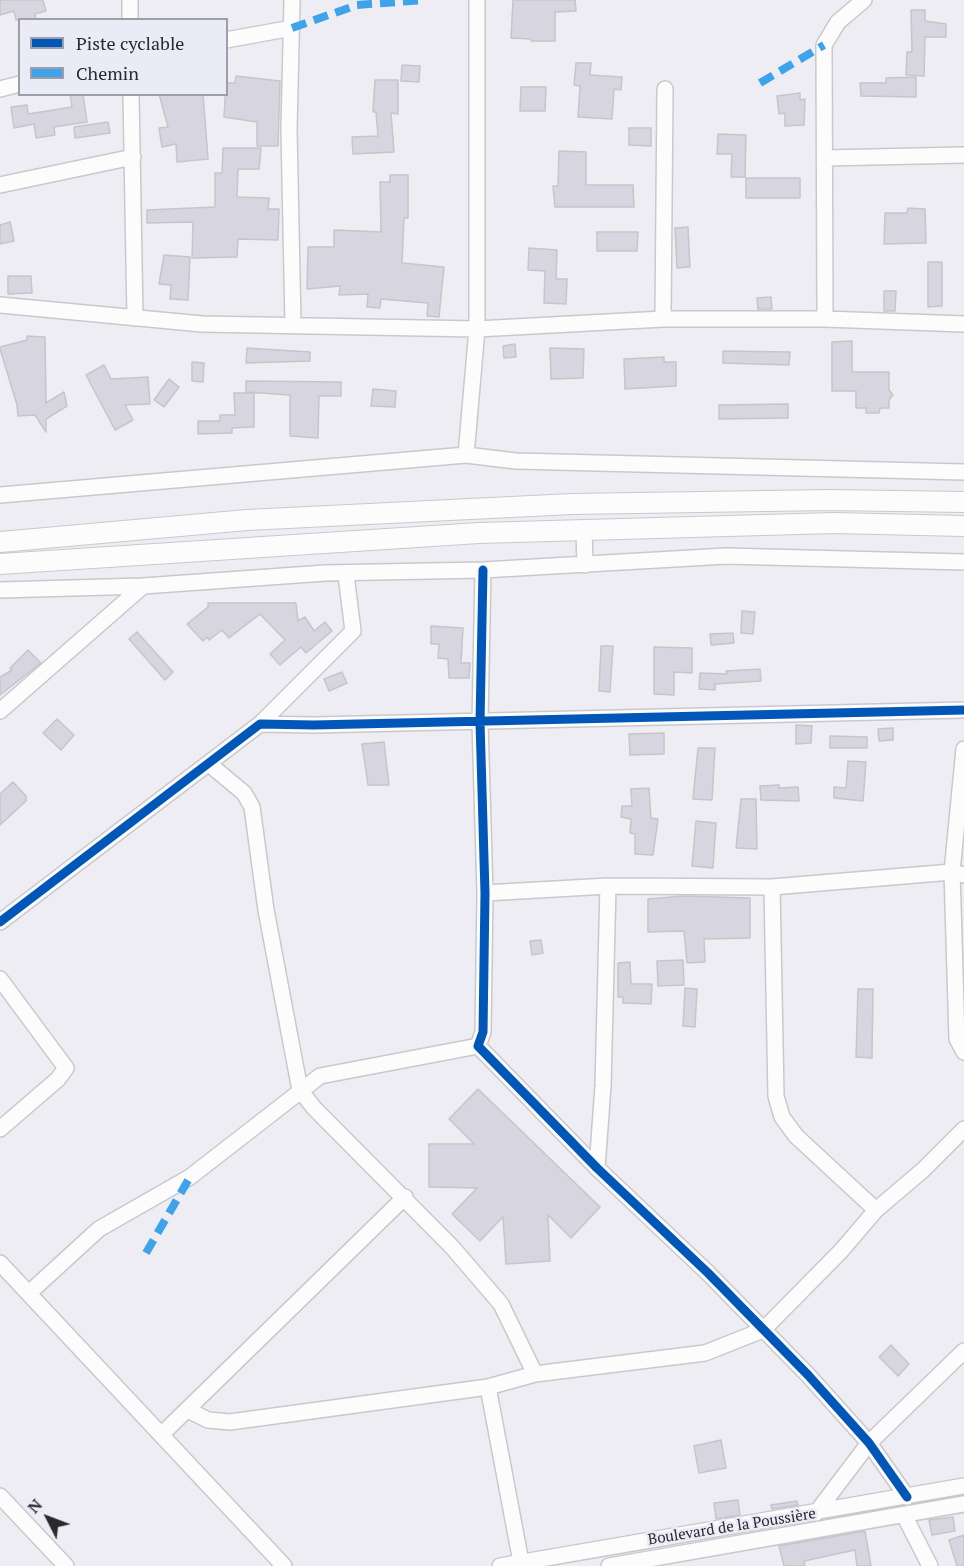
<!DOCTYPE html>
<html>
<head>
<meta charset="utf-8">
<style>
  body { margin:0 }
  #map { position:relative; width:964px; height:1566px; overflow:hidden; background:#ededf3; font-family:"PT Serif",serif }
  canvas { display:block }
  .legend { position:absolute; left:18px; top:18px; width:210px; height:78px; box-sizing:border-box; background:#eaebf6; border:2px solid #9d9ea6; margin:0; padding:8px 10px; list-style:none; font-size:18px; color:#292a2e }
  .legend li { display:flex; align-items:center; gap:12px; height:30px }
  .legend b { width:30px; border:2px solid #9d9ea6 }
  .north { position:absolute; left:18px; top:1488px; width:60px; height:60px; -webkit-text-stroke:4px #eaebf6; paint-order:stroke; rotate:312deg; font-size:16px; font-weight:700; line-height:24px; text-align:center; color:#292a2e }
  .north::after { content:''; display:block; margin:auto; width:21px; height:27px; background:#292a2e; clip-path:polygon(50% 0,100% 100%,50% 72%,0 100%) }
</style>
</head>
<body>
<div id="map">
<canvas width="964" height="1566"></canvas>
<ul class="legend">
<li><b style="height:8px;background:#0057b8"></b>Piste cyclable</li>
<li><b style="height:8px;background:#3ea3eb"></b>Chemin</li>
</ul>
<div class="north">N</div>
</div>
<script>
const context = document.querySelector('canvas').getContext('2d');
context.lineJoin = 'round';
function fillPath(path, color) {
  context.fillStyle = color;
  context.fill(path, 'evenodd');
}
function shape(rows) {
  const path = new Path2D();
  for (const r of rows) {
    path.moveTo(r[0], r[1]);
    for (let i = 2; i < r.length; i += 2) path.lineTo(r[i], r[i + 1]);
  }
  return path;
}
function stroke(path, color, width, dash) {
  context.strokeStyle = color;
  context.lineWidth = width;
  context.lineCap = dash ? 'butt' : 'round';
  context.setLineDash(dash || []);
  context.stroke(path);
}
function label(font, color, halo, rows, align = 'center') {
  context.font = font + ' "PT Serif",serif';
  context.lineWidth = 5;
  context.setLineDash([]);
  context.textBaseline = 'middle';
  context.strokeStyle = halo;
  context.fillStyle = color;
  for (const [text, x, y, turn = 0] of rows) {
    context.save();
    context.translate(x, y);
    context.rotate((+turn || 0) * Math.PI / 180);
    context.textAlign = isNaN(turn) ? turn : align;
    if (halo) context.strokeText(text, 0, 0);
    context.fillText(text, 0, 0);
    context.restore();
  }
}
const building = shape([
  [0,0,43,0,46,11,35,14,36,20,16,20,14,11,0,15,0,0],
  [513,0,575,0,576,11,555,12,555,41,531,41,531,39,511,38,513,0],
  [911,10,925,10,925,21,946,24,946,37,925,37,924,76,906,75,907,52,912,52,911,10],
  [576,63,591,63,590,75,622,77,621,90,614,89,612,119,578,117,580,86,574,85,576,63],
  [402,65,420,66,419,82,401,81,402,65],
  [236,76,280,81,278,146,257,146,257,122,224,117,226,83,235,83,236,76],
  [916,77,916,97,861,96,860,83,886,83,886,78,916,77],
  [375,80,398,80,398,114,391,113,394,152,353,154,352,137,378,136,376,112,373,112,375,80],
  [521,87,546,87,545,111,520,111,521,87],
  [800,93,800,100,805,99,804,125,785,126,785,113,779,114,777,96,800,93],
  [70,94,83,94,87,122,54,127,55,135,36,138,34,124,14,128,11,107,27,105,28,114,72,107,70,94],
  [159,94,203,94,208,159,177,162,176,144,162,147,159,128,168,127,159,94],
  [108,122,110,133,75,138,74,127,108,122],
  [629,128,651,128,651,146,629,145,629,128],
  [718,134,746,135,745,177,731,177,732,154,717,154,718,134],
  [223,148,261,148,259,169,238,169,237,197,269,198,268,209,279,209,278,240,238,239,237,257,192,258,193,222,147,223,147,210,215,207,215,173,222,173,223,148],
  [559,151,586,152,586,185,633,185,634,207,555,207,553,186,558,186,559,151],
  [390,175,408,175,408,218,404,218,402,263,444,267,439,317,427,316,428,303,381,299,380,308,367,307,368,294,339,295,340,286,307,289,308,247,334,247,334,230,381,232,380,182,390,182,390,175],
  [746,178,800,178,800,198,746,198,746,178],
  [908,208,925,209,926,243,884,244,885,213,907,213,908,208],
  [10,222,14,241,0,244,0,225,10,222],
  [688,227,690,267,677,268,675,228,688,227],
  [597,232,638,232,637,251,597,251,597,232],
  [529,248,557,250,556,279,567,279,566,304,544,303,545,271,528,270,529,248],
  [164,255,190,257,188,300,170,299,171,285,159,284,164,255],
  [928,262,942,262,942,306,928,307,928,262],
  [8,276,31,276,32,293,8,294,8,276],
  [884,291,896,291,895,311,884,311,884,291],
  [771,297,772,309,758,309,757,298,771,297],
  [27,336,45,337,46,403,64,392,67,406,46,419,46,432,35,415,18,416,17,405,0,349,0,347,27,340,27,336],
  [852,341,852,372,889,372,889,390,893,395,889,400,889,408,880,408,879,413,866,413,866,408,856,408,856,391,832,391,832,342,852,341],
  [515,344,516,357,504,358,503,346,515,344],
  [247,348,310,352,310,361,246,363,247,348],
  [550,348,584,349,583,378,551,379,550,348],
  [723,351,790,352,789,365,723,363,723,351],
  [664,357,664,362,676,362,676,386,625,389,624,359,664,357],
  [192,362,204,363,203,382,192,381,192,362],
  [104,365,111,379,148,377,150,404,125,405,133,420,115,430,86,375,104,365],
  [169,379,179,387,164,407,154,400,169,379],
  [246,381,341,382,341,396,319,396,318,438,290,436,290,395,246,392,246,381],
  [373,389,396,391,395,407,371,406,373,389],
  [234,393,254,393,254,427,232,428,232,433,198,434,198,421,220,421,220,415,235,415,234,393],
  [788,404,788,418,719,419,719,405,788,404],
  [208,603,296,603,298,621,305,617,314,631,325,622,332,631,306,653,301,647,280,665,270,654,285,640,260,614,229,638,222,630,209,640,207,637,203,641,187,624,208,607,208,603],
  [742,611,755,612,753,634,741,633,742,611],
  [431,626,463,628,461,663,470,663,469,678,449,678,448,659,438,658,439,644,431,644,431,626],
  [137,632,173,672,165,680,129,639,137,632],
  [733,633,734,643,711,645,710,634,733,633],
  [601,646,613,646,610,692,599,691,601,646],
  [654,647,692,648,692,673,674,672,674,695,654,694,654,647],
  [28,650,41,663,0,695,0,677,12,670,10,668,28,650],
  [760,669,761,681,715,684,715,690,699,689,700,673,727,674,726,671,760,669],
  [342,672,347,683,329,691,324,679,342,672],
  [57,719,74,735,61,750,43,733,57,719],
  [796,725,812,726,811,743,796,744,796,725],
  [893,728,893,740,879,741,878,729,893,728],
  [664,733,664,754,630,755,629,734,664,733],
  [830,736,867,737,867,748,830,748,830,736],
  [384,742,389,785,368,785,362,744,384,742],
  [698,748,715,748,712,800,693,799,698,748],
  [848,761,866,762,863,801,834,798,834,787,846,788,848,761],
  [13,782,26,796,26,801,0,825,0,794,13,782],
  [779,785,779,788,798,787,799,801,761,800,760,786,779,785],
  [649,788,651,818,658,819,653,855,635,854,635,834,630,833,631,819,621,817,622,806,632,806,631,789,649,788],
  [741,799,756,799,757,849,736,848,741,799],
  [696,821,716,823,713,868,692,866,696,821],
  [684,896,750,898,750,938,704,939,705,962,687,963,684,931,648,932,648,899,684,896],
  [541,940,543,953,532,955,530,941,541,940],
  [683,960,684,985,658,986,657,961,683,960],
  [630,962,631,984,652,984,651,1004,623,1003,623,997,618,997,618,963,630,962],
  [685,988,697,989,695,1027,683,1026,685,988],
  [858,989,873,989,872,1058,856,1057,858,989],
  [478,1089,600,1207,571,1238,548,1215,550,1261,506,1264,503,1217,480,1241,452,1214,477,1188,429,1187,429,1144,474,1144,449,1119,478,1089],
  [891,1345,909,1364,898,1376,879,1357,891,1345],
  [721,1440,726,1468,699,1473,694,1446,721,1440],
  [738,1500,740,1515,716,1519,714,1503,738,1500],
  [797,1501,798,1505,772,1509,771,1505,797,1501],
  [953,1517,955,1531,932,1535,929,1520,953,1517],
  [865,1531,871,1566,857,1566,855,1550,804,1561,805,1566,784,1566,779,1546,865,1531],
  [964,1535,964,1566,957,1566,949,1540,964,1535]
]);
fillPath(building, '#d6d5e0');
stroke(building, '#c6c5ca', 1.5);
const minor = shape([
  [130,0,130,20],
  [292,0,289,130,293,324],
  [226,40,292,28],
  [0,89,20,84],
  [131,94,135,318],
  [825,158,964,155],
  [0,185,133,157],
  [0,305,202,324,477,329,663,319,825,319,964,324],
  [663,319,665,89],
  [825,319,824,45,838,22,864,0],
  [466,455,477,329,477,0],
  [0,495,466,455,516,461,964,472],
  [584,530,585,565],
  [483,570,480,722,485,893,483,1032,478,1046,597,1168,708,1273,808,1375,869,1443,907,1497],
  [0,590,143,586],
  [0,711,143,586,325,573,483,570,726,556,964,562],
  [260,724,353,631,346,575],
  [964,749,952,872,957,1039,964,1052],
  [209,764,244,793,252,807,266,910,300,1090,314,1108,452,1247,501,1304,535,1374,488,1387],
  [772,887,776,1096,782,1117,796,1136,876,1210],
  [485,893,608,886,772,887,952,872,964,875],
  [0,922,260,724,314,725,964,710],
  [0,979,66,1068,58,1079,0,1129],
  [597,1168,603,1086,608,886],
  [0,1263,284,1566],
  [29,1293,99,1229,190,1177,320,1076,478,1046],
  [535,1374,705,1353,763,1330,841,1251,876,1210,923,1170,964,1129],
  [188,1410,208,1420,230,1422,488,1387,521,1562],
  [161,1435,405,1197],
  [0,1496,66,1566],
  [816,1513,869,1443,964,1351],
  [904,1515,930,1566],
  [500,1566,964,1486],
  [609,1566,964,1504]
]);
const major = shape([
  [0,542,247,520,572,504,829,500,964,502],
  [0,564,479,533,834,523,964,526]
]);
stroke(minor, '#c9c9cd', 18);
stroke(major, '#c9c9cd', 22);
stroke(minor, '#fcfcfd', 15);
stroke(major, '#fcfcfd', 20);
stroke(shape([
  [292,28,357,5,424,0],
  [760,83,824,45],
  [146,1253,190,1177]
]), '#3ea3eb', 8, [15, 8]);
stroke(shape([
  [483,570,480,722,485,893,483,1032,478,1046,597,1168,708,1273,808,1375,869,1443,907,1497],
  [0,922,260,724,314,725,964,710]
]), '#0057b8', 9);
label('15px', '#292a2e', '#eaebf6', [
  ["Boulevard de la Poussière",732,1527,-9]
]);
</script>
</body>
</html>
